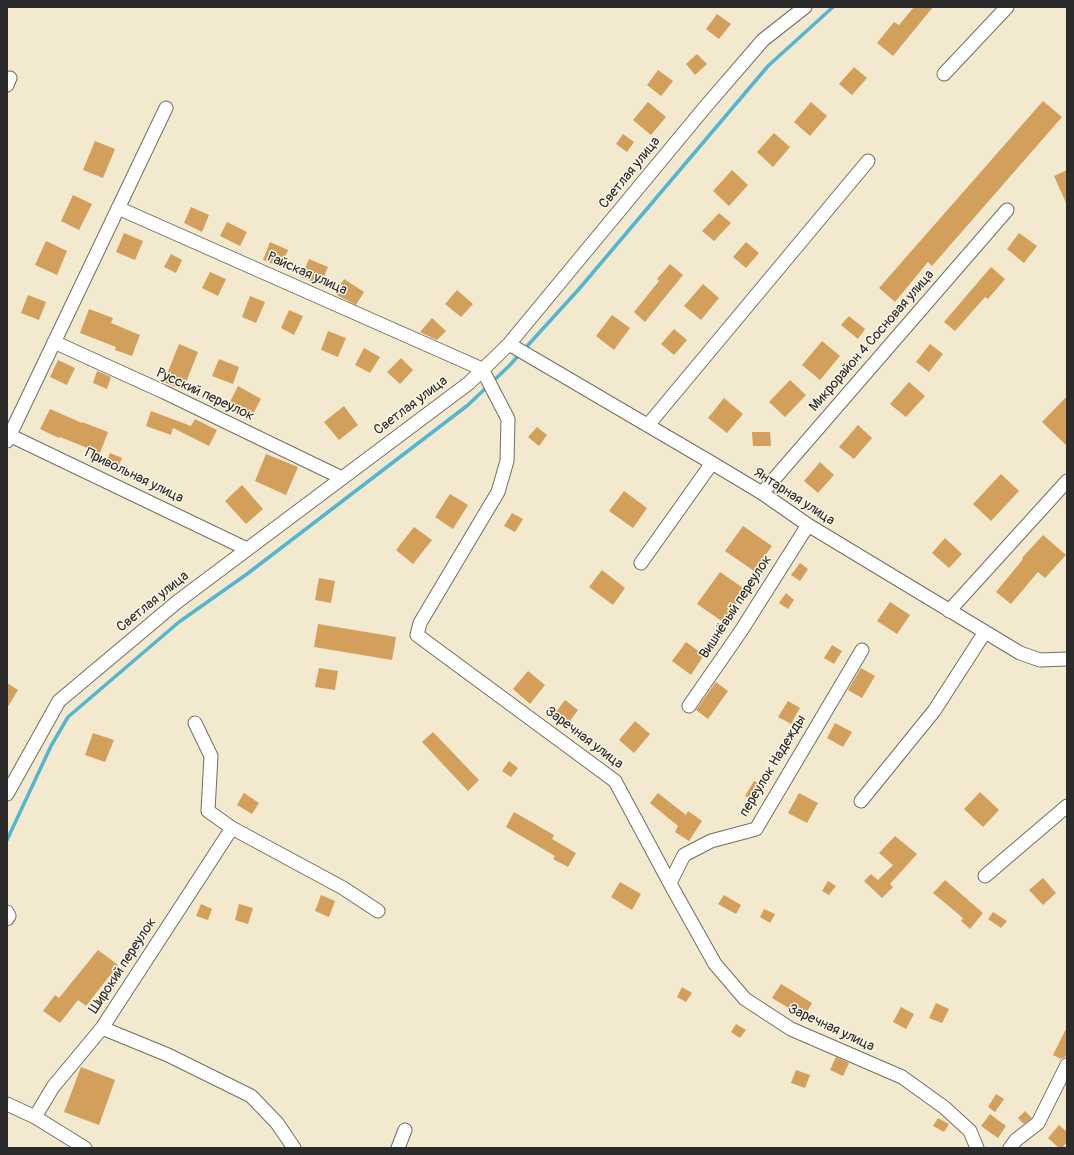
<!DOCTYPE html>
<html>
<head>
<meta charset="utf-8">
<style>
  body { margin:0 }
  #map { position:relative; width:1074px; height:1155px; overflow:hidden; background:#f2e9ce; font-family:Pangolin,sans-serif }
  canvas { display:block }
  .frame { position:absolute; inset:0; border:8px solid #2b2b2b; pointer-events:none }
</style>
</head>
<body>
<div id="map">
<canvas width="1074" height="1155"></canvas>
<div class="frame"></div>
</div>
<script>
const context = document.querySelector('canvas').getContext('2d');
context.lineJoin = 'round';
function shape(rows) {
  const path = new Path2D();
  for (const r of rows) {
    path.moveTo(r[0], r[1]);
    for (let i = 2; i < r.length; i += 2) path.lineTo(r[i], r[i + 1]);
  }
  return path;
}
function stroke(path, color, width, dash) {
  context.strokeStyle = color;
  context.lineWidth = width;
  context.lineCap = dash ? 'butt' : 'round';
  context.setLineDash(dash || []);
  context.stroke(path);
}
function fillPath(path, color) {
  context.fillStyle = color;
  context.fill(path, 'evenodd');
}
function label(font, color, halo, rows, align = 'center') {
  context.font = font + ' Pangolin,sans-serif';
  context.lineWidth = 3;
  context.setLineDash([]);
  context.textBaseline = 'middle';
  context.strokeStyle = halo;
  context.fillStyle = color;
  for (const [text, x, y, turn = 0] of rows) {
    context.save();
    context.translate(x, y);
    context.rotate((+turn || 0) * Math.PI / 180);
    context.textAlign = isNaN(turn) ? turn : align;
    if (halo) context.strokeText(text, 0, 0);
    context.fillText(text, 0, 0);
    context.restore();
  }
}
stroke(shape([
  [7,840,51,746,68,717,179,622,247,574,468,405,509,366,579,289,768,66,833,7]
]), '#53b5d1', 3.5);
fillPath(shape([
  [914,7,933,7,893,56,877,43,894,22,899,25],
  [717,14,731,24,719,39,706,29],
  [697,54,707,64,695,75,686,64],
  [854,67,867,78,852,95,839,84],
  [658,70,673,81,661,96,647,85],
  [1043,101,1062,117,932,266,928,262,895,302,879,288],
  [648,102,666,117,651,135,633,120],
  [811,102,827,116,810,136,794,122],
  [774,133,790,147,773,167,757,152],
  [623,134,634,142,627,152,616,144],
  [95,141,115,149,103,178,83,170],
  [732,170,748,185,729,206,713,191],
  [1067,170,1067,205,1054,176],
  [73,195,92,204,79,230,61,221],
  [191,207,209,215,202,232,184,223],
  [719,213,731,223,714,241,702,231],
  [227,222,247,232,240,246,220,236],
  [124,233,143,241,135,260,116,252],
  [1019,233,1037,246,1024,263,1007,249],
  [46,241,67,251,57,275,35,265],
  [270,242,288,250,281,267,263,260],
  [746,242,759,253,746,268,733,257],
  [171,254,182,260,176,273,164,267],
  [309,259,328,267,320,285,301,277],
  [670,264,683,275,645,322,634,312,659,281,657,279],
  [991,267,1005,279,988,299,985,297,955,331,944,322],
  [210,272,226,279,218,296,202,288],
  [344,279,364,292,356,305,335,294],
  [703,284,719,298,701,320,684,306],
  [457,290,473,304,461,317,445,304],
  [28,295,46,302,39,320,21,313],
  [250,296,265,302,256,323,242,317],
  [89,309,113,318,111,323,140,335,132,356,115,350,116,347,80,333],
  [289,310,303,316,294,335,281,328],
  [612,315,630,328,614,350,596,336],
  [849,316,865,329,858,339,841,325],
  [432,318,446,331,437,340,420,332],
  [674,329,687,340,674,355,661,344],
  [328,331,346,338,338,357,321,350],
  [822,341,840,356,820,380,802,365],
  [179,344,198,352,183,390,164,382],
  [930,344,943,354,929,372,916,362],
  [364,348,380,357,370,373,355,365],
  [401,358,413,370,400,384,387,372],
  [219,359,239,367,233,384,212,376],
  [58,360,75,368,67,385,50,377],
  [97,371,111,377,107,389,93,383],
  [790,380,806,395,785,417,769,402],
  [909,382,925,396,906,417,890,404],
  [238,386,261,399,253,414,230,402],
  [1067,396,1067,446,1042,422],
  [724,398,743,414,727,433,708,418],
  [344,406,358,425,339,440,324,422],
  [50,409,82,423,82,422,108,432,100,453,60,437,59,438,40,429],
  [151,411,191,426,195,419,217,430,209,446,173,428,171,435,146,426],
  [858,425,872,438,854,459,839,447],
  [537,427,547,435,539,446,528,437],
  [752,432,770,432,771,446,753,446],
  [110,453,122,458,118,468,106,463],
  [266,454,298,467,286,495,255,481],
  [820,462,834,475,818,493,804,481],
  [1001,474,1019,491,991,521,973,504],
  [242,485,263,509,246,524,225,501],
  [624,491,647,508,633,528,609,511],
  [450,494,468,505,453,529,435,517],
  [512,513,523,519,515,532,504,526],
  [743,526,772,546,754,571,725,551],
  [414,527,432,540,413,564,396,550],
  [1043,535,1066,555,1045,578,1038,572,1011,604,996,592,1023,559,1022,558],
  [945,538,962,554,949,568,932,553],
  [800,563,808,569,800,581,791,575],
  [602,570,625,588,613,605,589,587],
  [720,572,746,590,723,622,697,604],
  [319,578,335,581,331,603,315,600],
  [786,593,794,600,788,609,779,603],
  [890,602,910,615,897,634,877,621],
  [318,624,396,637,392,660,314,647],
  [686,642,704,655,691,675,672,661],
  [832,645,842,651,834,664,824,658],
  [319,668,338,671,335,690,315,687],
  [861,668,875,676,862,698,848,690],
  [528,671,545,685,530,704,513,689],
  [716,682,728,691,708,719,696,710],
  [7,683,18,690,7,708],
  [565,700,578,710,569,722,556,712],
  [788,701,800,708,791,724,778,717],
  [635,721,650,734,634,753,619,740],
  [835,723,852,732,843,747,827,738],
  [433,732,479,780,468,791,422,742],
  [93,733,114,740,105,762,85,755],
  [509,761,518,768,511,777,502,771],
  [754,781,765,787,756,802,745,796],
  [980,792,999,810,983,827,964,809],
  [244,793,259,803,252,814,237,805],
  [658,793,686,815,688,811,702,821,689,841,675,832,678,826,650,803],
  [799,793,818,803,807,823,788,813],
  [514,812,554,835,552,839,576,853,568,867,553,859,555,856,506,827],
  [895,836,917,854,890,884,893,887,882,898,864,881,871,874,878,880,893,865,879,853],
  [1043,878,1056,893,1043,905,1029,890],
  [945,880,983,913,970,929,961,921,963,918,933,893],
  [828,881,836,886,829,895,822,891],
  [620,882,641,894,632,910,611,897],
  [321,895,335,901,329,917,315,911],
  [724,895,741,905,736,914,718,904],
  [201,904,212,909,208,920,196,916],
  [239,904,253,908,248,924,235,920],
  [764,909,775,914,770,923,760,917],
  [993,912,1007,921,1001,928,988,919],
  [98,950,118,965,86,1006,78,1000,60,1023,43,1011,55,995,59,998],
  [781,984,812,1003,804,1017,772,998],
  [682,987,692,993,686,1002,677,997],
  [936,1003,949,1009,942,1023,929,1018],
  [901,1007,914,1014,906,1029,893,1022],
  [736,1024,746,1030,740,1038,731,1032],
  [1067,1027,1067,1054,1065,1057,1061,1059,1053,1055],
  [836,1057,849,1063,843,1076,830,1070],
  [81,1067,115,1080,99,1125,64,1112],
  [796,1070,810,1075,805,1088,791,1083],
  [996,1094,1004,1099,995,1112,988,1107],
  [1025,1111,1032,1118,1024,1124,1018,1118],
  [990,1114,1006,1126,998,1138,981,1126],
  [938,1118,949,1124,944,1132,933,1126],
  [1059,1125,1067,1132,1067,1142,1062,1148,1059,1148,1048,1138]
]), '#d3a05c');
const minor = shape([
  [944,74,1007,7],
  [7,85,10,78],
  [118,208,482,369,508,419,507,461,498,492,420,623,417,635,615,781,673,889,715,964,745,999,791,1029,902,1077,945,1108,970,1131,977,1148],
  [54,342,164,392,342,478],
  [509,344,712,463,762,493,808,525,1020,653,1040,660,1067,659],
  [648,425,868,161],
  [7,434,247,549],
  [7,441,166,108],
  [762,493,1007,210],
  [641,563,712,463],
  [949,611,1067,481],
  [689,706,741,631,808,525],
  [195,723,211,756,208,811,232,828,343,888,378,911],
  [7,794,59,701,177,602,469,383,509,344,706,106,763,40,805,7],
  [861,801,934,711,985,632],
  [985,876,1067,806],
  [670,883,684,855,711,841,756,829,862,650],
  [7,912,9,916,7,919],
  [102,1028,168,1055,251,1096,277,1123,294,1148],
  [7,1104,35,1117,85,1148],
  [35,1117,53,1087,102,1028,232,828],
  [398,1148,405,1130],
  [1010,1148,1016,1140,1038,1123,1067,1065]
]);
stroke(minor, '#716e64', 15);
stroke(minor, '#fff', 13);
label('14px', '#2b2b2b', '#fcf5e5', [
  ["Светлая улица",630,173,-51],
  ["Райская улица",307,274,24],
  ["Микрорайон 4 Сосновая улица",872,341,-49],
  ["Русский переулок",205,395,25],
  ["Светлая улица",411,406,-37],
  ["Привольная улица",134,476,26],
  ["Янтарная улица",794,497,33],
  ["Светлая улица",153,602,-39],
  ["Вишнёвый переулок",736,607,-57],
  ["Заречная улица",584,738,37],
  ["переулок Надежды",773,766,-59],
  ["Широкий переулок",123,966,-57],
  ["Заречная улица",831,1028,25]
]);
</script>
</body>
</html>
